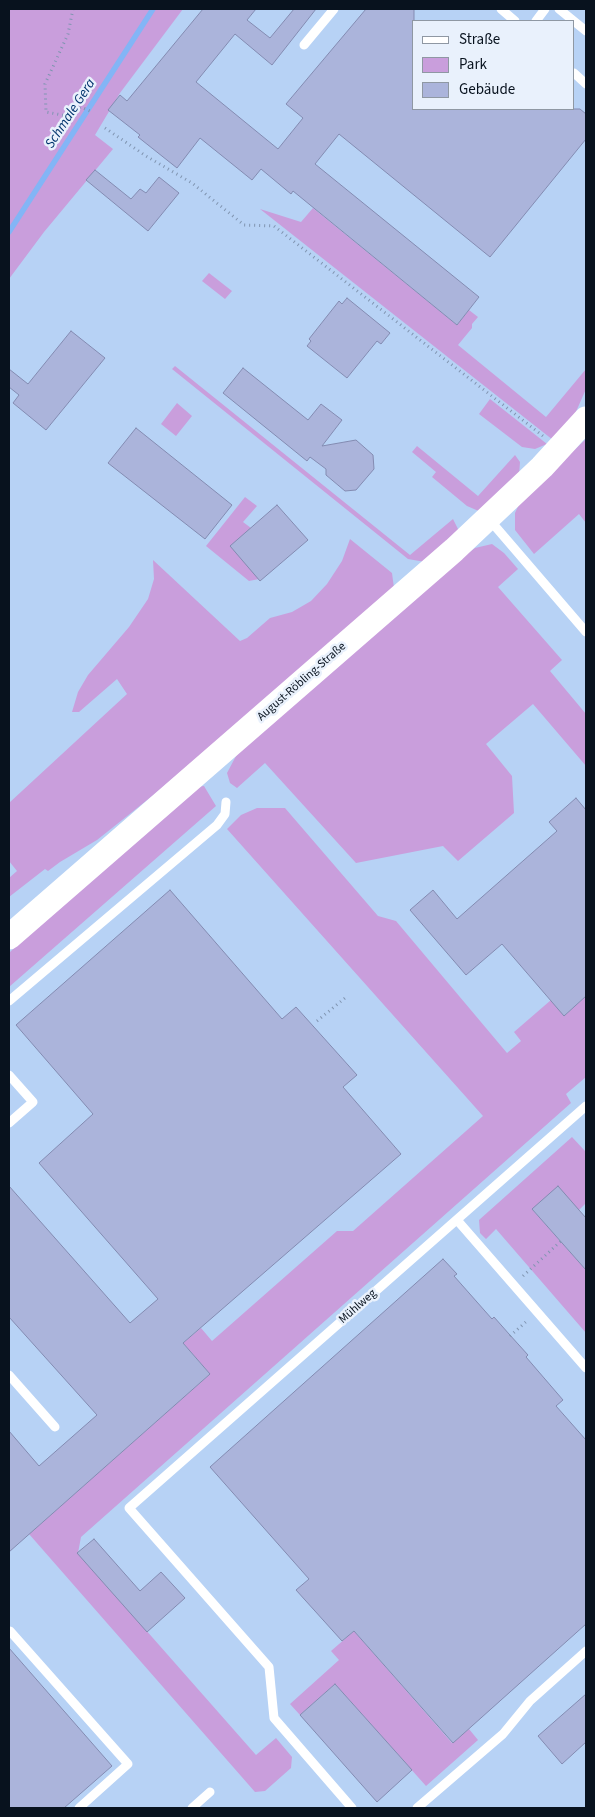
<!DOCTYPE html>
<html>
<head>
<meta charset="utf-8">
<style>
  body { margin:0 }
  #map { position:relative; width:595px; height:1817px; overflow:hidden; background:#b7d2f5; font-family:"Source Sans 3",sans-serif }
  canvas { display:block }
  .frame { position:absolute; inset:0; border:10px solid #08121e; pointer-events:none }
  .legend { position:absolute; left:412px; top:20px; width:162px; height:90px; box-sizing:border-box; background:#e9f1fc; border:1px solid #8f98a3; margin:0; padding:6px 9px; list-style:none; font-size:15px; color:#08121e }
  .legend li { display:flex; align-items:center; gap:10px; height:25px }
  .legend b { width:25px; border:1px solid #8f98a3 }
</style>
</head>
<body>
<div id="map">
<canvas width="595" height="1817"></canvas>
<div class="frame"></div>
<ul class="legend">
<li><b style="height:6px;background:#fff"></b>Straße</li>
<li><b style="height:14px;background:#c99edc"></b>Park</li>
<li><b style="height:14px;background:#abb4db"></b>Gebäude</li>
</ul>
</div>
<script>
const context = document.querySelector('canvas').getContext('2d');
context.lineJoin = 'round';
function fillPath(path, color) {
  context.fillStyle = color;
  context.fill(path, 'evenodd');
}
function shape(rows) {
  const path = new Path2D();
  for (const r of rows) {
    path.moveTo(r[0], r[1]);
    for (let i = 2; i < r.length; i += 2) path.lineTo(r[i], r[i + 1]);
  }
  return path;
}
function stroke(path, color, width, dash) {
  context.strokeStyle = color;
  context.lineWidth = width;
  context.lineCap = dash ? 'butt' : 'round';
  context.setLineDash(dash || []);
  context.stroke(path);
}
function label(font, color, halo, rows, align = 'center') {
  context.font = font + ' "Source Sans 3",sans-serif';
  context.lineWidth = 5;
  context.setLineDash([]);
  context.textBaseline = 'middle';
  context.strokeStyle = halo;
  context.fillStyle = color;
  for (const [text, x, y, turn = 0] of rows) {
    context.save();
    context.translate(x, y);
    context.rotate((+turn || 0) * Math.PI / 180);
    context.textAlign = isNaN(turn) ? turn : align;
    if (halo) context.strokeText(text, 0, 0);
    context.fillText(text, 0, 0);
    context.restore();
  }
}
fillPath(shape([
  [9,9,183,9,120,93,95,135,113,149,44,232,9,279],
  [313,208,457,325,469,310,478,317,472,324,472,328,458,345,546,417,586,369,586,389,575,414,553,440,260,209,301,222],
  [209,273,232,291,225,299,202,281],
  [175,366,410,555,453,519,459,531,425,562,408,559,172,369],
  [490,399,547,444,535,449,522,447,479,414],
  [177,403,192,416,176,436,161,424],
  [586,439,586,523,579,514,534,554,515,530,515,513,521,500],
  [417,446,478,496,515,455,520,462,519,476,481,512,467,506,432,477,436,472,412,452],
  [245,497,257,506,243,522,251,528,259,579,249,581,206,546],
  [350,539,392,573,394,588,156,793,97,840,60,862,48,871,45,869,9,897,9,878,17,871,9,861,9,803,127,694,117,679,79,712,72,712,78,692,88,675,129,627,148,599,154,579,153,560,240,641,247,638,270,618,292,612,311,601,327,584,342,561],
  [492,544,504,553,518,569,498,587,562,660,550,671,586,714,586,766,533,704,486,744,512,776,514,813,458,861,443,846,356,863,265,763,237,788,230,783,227,773,236,756,250,739,450,566,475,548],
  [204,786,216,806,9,987,9,953,36,927,195,787],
  [257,808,285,808,378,916,396,921,507,1053,521,1041,514,1032,551,1000,565,1015,586,996,586,1077,566,1094,571,1103,81,1537,78,1553,256,1755,276,1738,292,1757,291,1768,265,1791,255,1792,29,1534,210,1374,183,1343,201,1328,212,1341,337,1231,353,1231,483,1116,227,829,241,815],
  [572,1137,585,1151,585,1204,579,1210,532,1209,586,1270,586,1333,496,1229,486,1239,480,1233,479,1220],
  [354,1631,452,1743,469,1729,478,1740,426,1786,335,1684,300,1715,290,1704,339,1660,331,1651]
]), '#c99edc');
stroke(shape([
  [9,232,153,9]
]), '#83b5f6', 5.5);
const building = shape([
  [203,9,256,9,247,20,270,38,294,9,316,9,272,65,235,34,196,82,278,149,303,118,286,104,366,9,414,9,414,109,580,109,586,114,586,139,490,257,339,134,315,164,479,297,457,325,293,191,291,194,261,169,252,180,200,138,177,168,138,137,140,135,108,110,120,95,127,101,203,9],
  [95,170,131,199,140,189,146,193,159,177,179,193,148,231,86,180,95,170],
  [347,298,390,333,381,344,377,341,347,378,307,346,311,341,309,339,339,301,342,304,347,298],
  [71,331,105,358,46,430,13,403,19,395,9,387,9,369,28,384,71,331],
  [243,368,308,420,321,404,342,420,322,446,356,440,373,455,374,469,356,490,345,491,326,475,326,469,310,457,307,461,223,393,243,368],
  [136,428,232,505,205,539,108,463,136,428],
  [277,505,308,540,260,581,230,546,277,505],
  [576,798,586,810,586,996,564,1016,502,944,466,975,410,910,433,890,457,919,557,831,549,822,576,798],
  [170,890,282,1019,296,1007,357,1075,343,1087,401,1154,183,1343,210,1374,9,1552,9,1431,39,1466,97,1415,9,1317,9,1186,130,1323,158,1299,39,1163,93,1114,16,1025,170,890],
  [558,1186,586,1218,586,1270,532,1209,558,1186],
  [443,1259,457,1274,454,1276,492,1319,494,1317,509,1334,528,1355,526,1357,563,1400,556,1406,586,1440,586,1624,453,1743,354,1631,342,1641,296,1590,309,1579,210,1467,443,1259],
  [94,1539,140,1591,161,1572,185,1598,147,1632,77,1553,94,1539],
  [9,1648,112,1766,64,1808,9,1808,9,1648],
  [335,1684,412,1770,377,1802,300,1715,335,1684],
  [586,1694,586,1742,562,1764,538,1736,586,1694]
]);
fillPath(building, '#abb4db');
stroke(building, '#838bb1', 1);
stroke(shape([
  [73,9,68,34,45,84,46,112,67,116,81,107,92,112],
  [105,128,146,156,192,183,244,225,274,226,543,436],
  [317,1021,345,998],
  [523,1276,561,1241],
  [510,1336,528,1320]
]), '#8095b1', 3, [1, 4]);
stroke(shape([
  [501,9,515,21],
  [559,9,586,31],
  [536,21,545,9],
  [304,45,334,9],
  [574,73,586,84],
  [488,518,586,632],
  [9,1001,217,825,225,814,226,802],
  [9,1075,33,1102,9,1123],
  [457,1220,586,1368],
  [9,1375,55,1427],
  [9,1633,10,1631,128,1764,79,1808],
  [192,1808,210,1792],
  [352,1808,274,1718,269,1667,129,1508,586,1106],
  [417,1808,503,1734,530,1701,586,1651]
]), '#fff', 9);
stroke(shape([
  [9,937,454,550,542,467,586,419]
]), '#fff', 25);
label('12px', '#08121e', '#e9f1fc', [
  ["August-Röbling-Straße",302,682,-41],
  ["Mühlweg",358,1307,-41]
]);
label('italic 14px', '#00346d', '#e9f1fc', [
  ["Schmale Gera",71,114,-57]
]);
</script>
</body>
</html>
